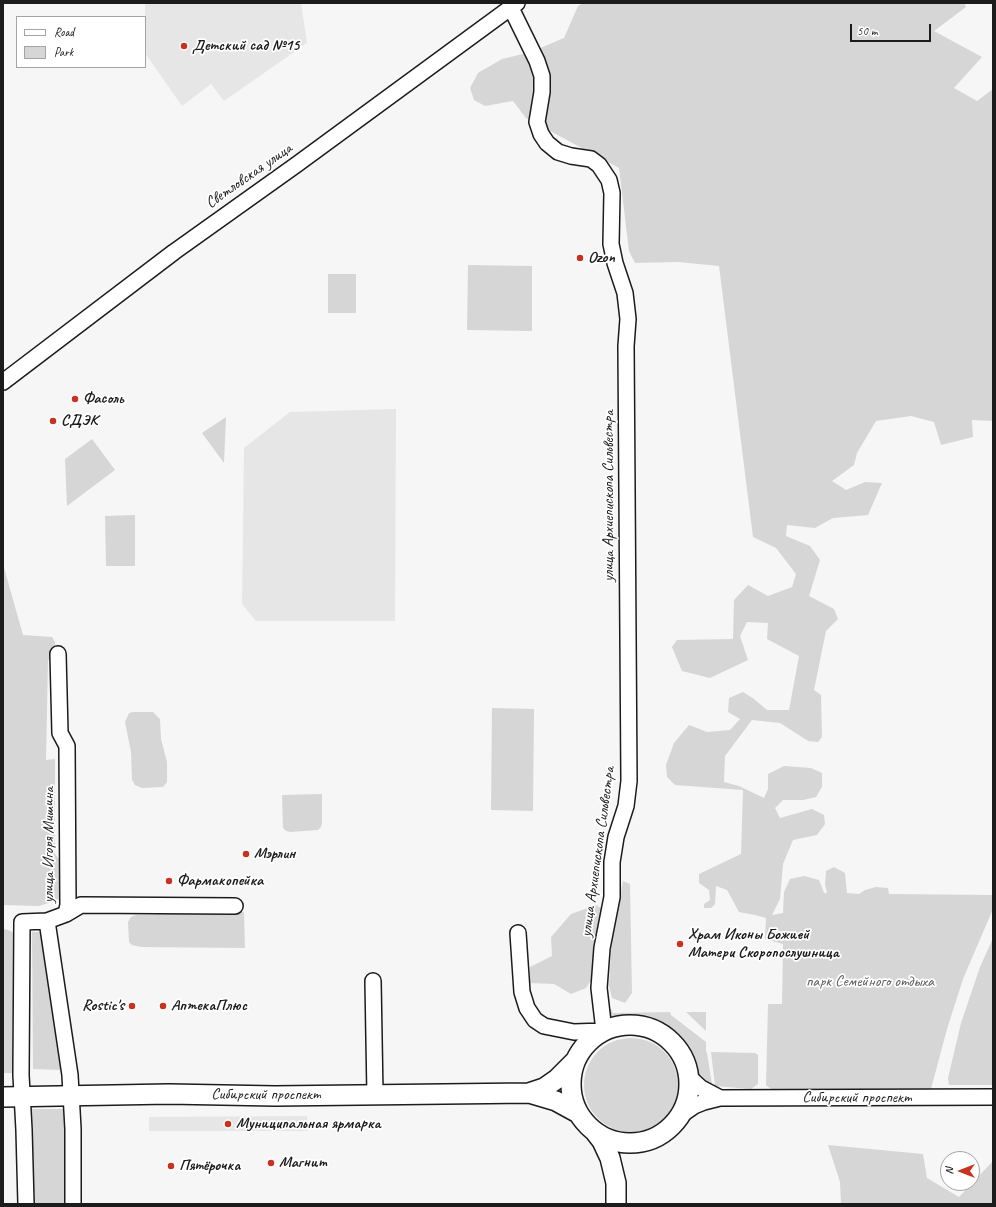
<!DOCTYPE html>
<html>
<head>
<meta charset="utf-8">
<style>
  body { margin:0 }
  #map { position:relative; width:996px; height:1207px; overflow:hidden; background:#f6f6f6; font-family:Caveat,sans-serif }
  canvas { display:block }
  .frame { position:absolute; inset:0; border:4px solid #1c1c1c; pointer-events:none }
  .legend { position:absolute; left:16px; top:16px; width:130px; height:52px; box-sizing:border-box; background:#fff; border:1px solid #a4a4a4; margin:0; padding:5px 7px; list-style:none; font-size:12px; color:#1c1c1c }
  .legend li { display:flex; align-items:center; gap:8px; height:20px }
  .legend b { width:20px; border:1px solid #a4a4a4 }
  .north { position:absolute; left:940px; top:1151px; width:40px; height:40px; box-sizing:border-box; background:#fff; border:1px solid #a4a4a4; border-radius:50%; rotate:270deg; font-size:11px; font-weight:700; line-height:16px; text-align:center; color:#1c1c1c }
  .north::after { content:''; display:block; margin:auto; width:14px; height:18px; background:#c8321e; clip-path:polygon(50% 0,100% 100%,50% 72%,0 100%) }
  .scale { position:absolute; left:850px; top:24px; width:81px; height:18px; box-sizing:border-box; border:2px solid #1c1c1c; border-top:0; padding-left:5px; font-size:12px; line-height:14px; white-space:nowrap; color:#1c1c1c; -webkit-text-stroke:3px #fff; paint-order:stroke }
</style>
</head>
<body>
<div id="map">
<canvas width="996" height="1207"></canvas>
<div class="frame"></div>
<ul class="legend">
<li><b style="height:5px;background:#fff"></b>Road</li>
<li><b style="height:11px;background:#d6d6d6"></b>Park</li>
</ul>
<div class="north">N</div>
<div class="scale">50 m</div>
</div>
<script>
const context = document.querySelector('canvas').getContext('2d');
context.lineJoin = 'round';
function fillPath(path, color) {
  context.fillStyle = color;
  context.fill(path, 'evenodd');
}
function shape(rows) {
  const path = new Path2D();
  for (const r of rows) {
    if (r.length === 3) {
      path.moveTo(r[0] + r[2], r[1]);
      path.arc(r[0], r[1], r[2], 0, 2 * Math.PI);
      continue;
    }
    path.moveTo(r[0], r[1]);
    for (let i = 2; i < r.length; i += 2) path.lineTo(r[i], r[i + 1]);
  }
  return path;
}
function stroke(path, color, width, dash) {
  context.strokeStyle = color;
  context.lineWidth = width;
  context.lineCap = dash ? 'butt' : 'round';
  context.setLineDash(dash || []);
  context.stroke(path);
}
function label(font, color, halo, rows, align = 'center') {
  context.font = font + ' Caveat,sans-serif';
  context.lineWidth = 3.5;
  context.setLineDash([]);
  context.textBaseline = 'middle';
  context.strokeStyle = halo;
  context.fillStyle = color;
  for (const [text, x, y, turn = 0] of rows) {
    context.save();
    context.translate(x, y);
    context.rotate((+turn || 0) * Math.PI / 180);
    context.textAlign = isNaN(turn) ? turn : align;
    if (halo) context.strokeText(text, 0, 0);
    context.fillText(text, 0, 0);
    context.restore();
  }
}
fillPath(shape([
  [145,3,301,3,307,43,224,101,211,84,182,106,145,53],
  [396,409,395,621,256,621,242,604,244,448,290,412],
  [307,1116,308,1131,149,1131,149,1117]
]), '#e6e6e6');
fillPath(shape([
  [583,3,964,3,966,7,934,31,982,57,954,88,977,101,993,89,993,421,972,420,973,437,941,445,934,422,911,416,876,421,857,453,854,465,832,481,846,490,865,482,882,483,868,515,833,518,815,528,787,525,786,536,810,546,820,560,809,596,834,609,838,619,826,631,814,690,821,695,822,737,818,742,808,741,780,723,752,720,725,756,724,782,739,786,764,798,768,789,768,774,784,766,811,768,822,773,822,787,816,797,803,800,783,800,775,808,780,818,812,809,824,815,825,824,817,835,793,840,783,864,780,899,772,915,783,913,784,892,790,879,804,876,819,880,824,893,827,893,825,884,826,871,834,867,845,873,847,893,859,894,865,890,876,887,888,888,889,894,993,895,993,909,963,979,947,1029,931,1089,771,1089,766,1085,768,1004,782,1004,783,944,765,939,766,918,755,915,739,912,727,890,716,886,715,904,711,908,704,908,704,904,710,900,709,890,699,883,699,874,741,854,743,790,675,785,667,777,666,765,674,743,689,725,707,732,730,730,740,719,728,712,729,698,743,692,754,699,767,710,789,710,799,656,767,639,768,623,747,622,740,636,748,660,710,678,682,671,672,647,677,640,733,639,734,600,748,585,768,596,792,587,796,574,776,548,753,537,719,266,678,262,635,263,629,251,619,168,526,118,513,101,485,106,474,100,470,88,478,73,502,59,531,52,564,38,578,6],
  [468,265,532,266,532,331,467,330],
  [328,274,356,274,356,313,328,313],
  [226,417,224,463,202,433],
  [92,439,115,470,67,506,65,459],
  [135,515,135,566,106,566,105,516],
  [3,564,23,635,52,637,55,642,54,657,48,660,46,760,55,759,55,854,65,867,66,889,58,900,39,906,3,905],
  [492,708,534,709,533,811,491,810],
  [133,712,153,712,160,719,161,739,167,762,167,782,163,787,142,788,135,785,132,780,131,752,125,722,129,713],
  [322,794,322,823,321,827,318,830,290,832,286,831,283,828,282,795],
  [623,881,630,884,632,993,625,1003,612,998,609,986,612,937],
  [596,905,605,911,596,972,586,988,571,994,554,984,530,983,530,967,552,956,551,937,571,914],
  [244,912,245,948,141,947,132,945,129,942,128,922,131,917,136,915],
  [4,929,8,930,15,933,17,1073,3,1073],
  [32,932,42,932,62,1070,33,1069],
  [993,938,993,1085,949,1085,948,1078,961,1023,980,967],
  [604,1009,611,1009,613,1013,670,1012,671,1015,706,1042,706,1051,707,1053,712,1084,700,1078,691,1053,684,1043,668,1029,646,1022,634,1020,622,1021,608,1023],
  [686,1012,706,1012,706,1031],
  [631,1085,47],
  [711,1052,755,1053,758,1055,758,1084,751,1089,715,1086],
  [31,1109,66,1109,67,1204,32,1204],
  [828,1145,923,1154,927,1178,959,1197,993,1161,992,1199,993,1200,993,1204,841,1204,840,1182]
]), '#d6d6d6');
const minor = shape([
  [511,8,537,61,542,76,542,92,537,122,541,134,547,143,558,152,571,156,591,159,599,165,609,180,612,193,611,244,615,263,625,293,628,319,626,346,629,781,626,806,616,837,612,862,612,897,602,948,599,988,604,1031,574,1032,544,1026,535,1020,527,1008,522,992,518,933],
  [3,382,174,252,296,165,517,3],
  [66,914,81,905,235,906],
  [47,921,70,1075,73,1129,73,1204],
  [373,981,375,1095],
  [688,1076,701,1088,720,1098],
  [681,1115,694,1106,704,1102,720,1098,993,1097],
  [26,1204,24,1130,21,1075,22,922,47,921,66,914,68,905,67,746,60,733,58,654]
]);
const major = shape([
  [630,1084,59],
  [529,1093,544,1088,557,1079,575,1061],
  [3,1097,169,1094,275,1096,529,1093,556,1101,578,1113],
  [595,1132,602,1141,610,1158,616,1183,616,1204]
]);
stroke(minor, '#1c1c1c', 18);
stroke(major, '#1c1c1c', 22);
stroke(minor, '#fff', 15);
stroke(major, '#fff', 19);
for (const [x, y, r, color] of [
  [184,46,4,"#c8321e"],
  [580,258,4,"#c8321e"],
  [75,399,4,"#c8321e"],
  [53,421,4,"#c8321e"],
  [246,854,4,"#c8321e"],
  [169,881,4,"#c8321e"],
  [680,944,4,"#c8321e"],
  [132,1006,4,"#c8321e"],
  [163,1006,4,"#c8321e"],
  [228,1124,4,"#c8321e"],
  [271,1163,4,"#c8321e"],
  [171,1166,4,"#c8321e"]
]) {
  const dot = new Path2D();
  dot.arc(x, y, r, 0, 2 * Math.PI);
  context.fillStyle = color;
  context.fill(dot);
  stroke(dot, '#fff', 1.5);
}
label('bold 16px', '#1c1c1c', '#fff', [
  ["Детский сад №15",192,46],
  ["Ozon",588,258],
  ["Фасоль",83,399],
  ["СДЭК",61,421],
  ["Мэрлин",254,854],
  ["Фармакопейка",177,881],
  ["Храм Иконы Божией",688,935],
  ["Матери Скоропослушница",688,953],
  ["Rostic's",124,1006,"right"],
  ["АптекаПлюс",171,1006],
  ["Муниципальная ярмарка",236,1124],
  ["Магнит",279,1163],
  ["Пятёрочка",179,1166]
], 'left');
label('16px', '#1c1c1c', '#fff', [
  ["Светловская улица",249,176,-35],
  ["улица Архиепископа Сильвестра",609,496,-90],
  ["улица Игоря Мишина",49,845,-90],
  ["улица Архиепископа Сильвестра",598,852,-82],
  ["Сибирский проспект",266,1095],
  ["Сибирский проспект",857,1098]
]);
label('16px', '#5d5d5d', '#fff', [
  ["парк Семейного отдыха",870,982]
]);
</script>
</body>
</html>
